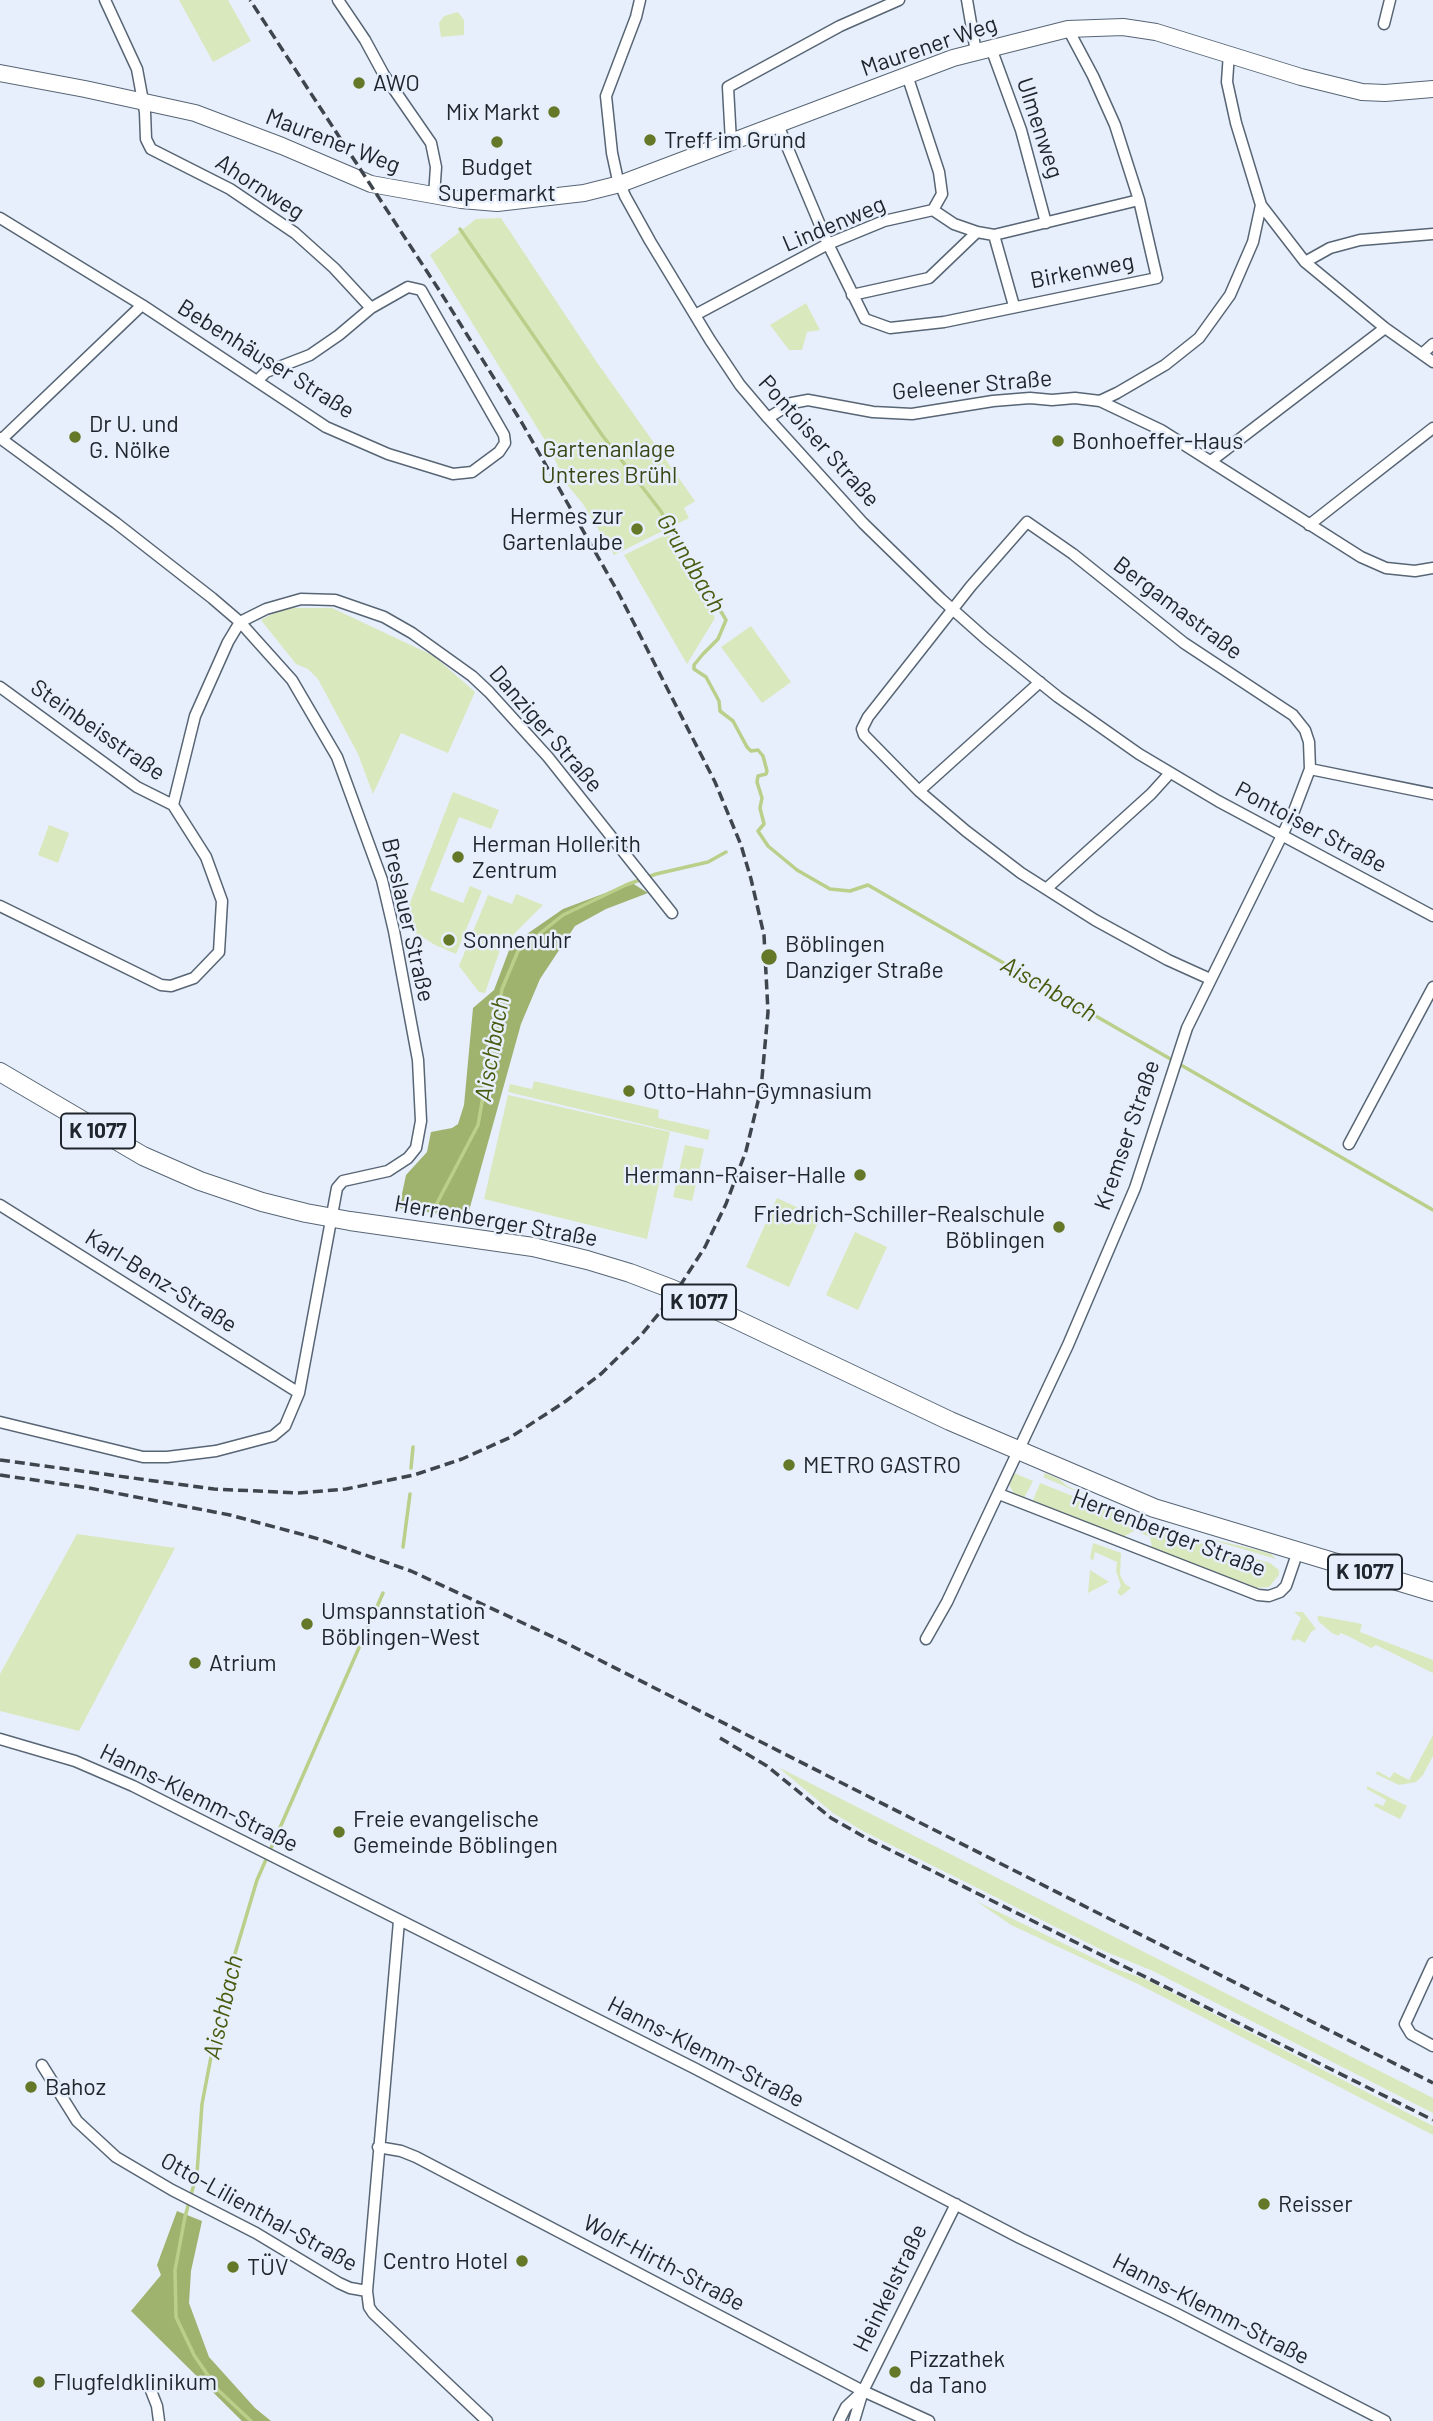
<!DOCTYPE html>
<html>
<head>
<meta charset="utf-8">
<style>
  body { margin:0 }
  canvas { display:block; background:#e6effb }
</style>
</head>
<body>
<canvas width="1433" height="2421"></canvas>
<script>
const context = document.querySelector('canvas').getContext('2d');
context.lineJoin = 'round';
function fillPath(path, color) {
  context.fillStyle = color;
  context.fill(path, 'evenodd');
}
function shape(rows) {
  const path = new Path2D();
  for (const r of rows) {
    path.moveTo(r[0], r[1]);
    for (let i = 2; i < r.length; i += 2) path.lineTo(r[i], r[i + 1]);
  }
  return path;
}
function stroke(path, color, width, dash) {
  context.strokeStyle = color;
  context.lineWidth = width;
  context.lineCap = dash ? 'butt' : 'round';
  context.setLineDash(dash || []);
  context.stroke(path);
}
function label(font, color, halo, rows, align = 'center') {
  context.font = font + ' Barlow,sans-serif';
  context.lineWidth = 5;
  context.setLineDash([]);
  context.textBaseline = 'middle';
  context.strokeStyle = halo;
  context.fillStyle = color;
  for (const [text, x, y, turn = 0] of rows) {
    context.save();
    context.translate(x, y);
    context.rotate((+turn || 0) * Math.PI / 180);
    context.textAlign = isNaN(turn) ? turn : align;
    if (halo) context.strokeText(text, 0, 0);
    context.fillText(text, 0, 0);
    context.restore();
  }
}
fillPath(shape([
  [179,0,228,0,251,41,213,62],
  [458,12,464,20,464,35,441,37,439,23,444,16],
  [501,218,596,361,695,501,684,508,689,518,614,555,583,504,564,481,551,450,430,255,476,219],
  [806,303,820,330,807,332,802,350,789,350,770,325],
  [669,533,715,618,687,664,624,555],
  [283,608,332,608,434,656,475,692,448,753,401,733,373,794,358,754,318,679,308,669,296,664,261,620],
  [751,626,791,682,762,703,721,647],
  [453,792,499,810,491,829,459,817,430,890,463,903,470,886,482,891,456,954,435,945,413,931,408,908],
  [49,825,69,833,58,863,38,855],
  [516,894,543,905,501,947,485,993,479,992,459,966,488,895,512,904],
  [534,1081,659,1110,658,1118,710,1130,708,1140,508,1092,510,1084,532,1089],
  [508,1095,670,1132,647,1239,484,1199],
  [685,1145,704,1149,692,1201,673,1197],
  [777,1198,820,1218,789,1287,746,1267],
  [855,1232,887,1247,858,1310,826,1295],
  [1014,1473,1033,1481,1023,1500,1014,1494,1009,1484],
  [1045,1473,1059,1479,1067,1486,1122,1511,1043,1477],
  [1040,1483,1138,1522,1134,1531,1123,1537,1032,1503],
  [1141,1524,1166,1532,1165,1537,1173,1539,1176,1536,1270,1563,1279,1570,1279,1575,1269,1587,1255,1588,1152,1548,1150,1537,1138,1532],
  [77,1534,175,1548,79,1731,0,1711,0,1674],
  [1202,1537,1258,1550,1271,1554,1276,1559],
  [1093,1543,1121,1553,1120,1575,1125,1584,1131,1588,1121,1596,1117,1592,1121,1586,1116,1571,1117,1562,1095,1552,1093,1561,1090,1558],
  [1090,1570,1109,1582,1088,1593],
  [1294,1612,1303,1612,1316,1629,1311,1632,1305,1643,1297,1639,1295,1641,1291,1639,1301,1618],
  [1320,1616,1362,1624,1360,1632,1433,1660,1433,1673,1376,1645,1371,1648,1348,1636,1340,1633,1339,1636,1332,1633,1319,1622,1317,1617],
  [1433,1735,1433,1756,1423,1775,1416,1782,1399,1785,1376,1774,1377,1771,1390,1778,1394,1772,1409,1780],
  [778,1767,1433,2098,1433,2113,1153,1971,1104,1951,863,1831,833,1813],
  [1367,1786,1407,1806,1400,1819,1374,1806,1376,1803,1383,1806,1386,1800,1367,1789],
  [976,1901,1114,1968,1145,1979,1433,2126,1433,2135,1140,1985,1011,1925]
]), '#dae8bd');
fillPath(shape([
  [632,883,648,893,606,909,575,926,540,979,521,1024,467,1218,399,1208,406,1175,427,1152,431,1132,452,1128,458,1124,464,1105,473,1008,494,990,511,945,563,909],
  [177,2211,202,2221,191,2271,189,2303,209,2357,255,2408,271,2421,242,2421,131,2311,161,2275,157,2265]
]), '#9fb36f');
stroke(shape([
  [460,229,602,435,660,510,726,620,718,639,703,654,694,665,694,669,706,677,719,701,720,711,733,721,747,747,751,751,758,750,763,756,767,771,766,774,758,776,757,782,762,798,760,808,764,824,758,831,768,846,797,870,830,889,850,891,868,885,1433,1210],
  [436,1205,478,1125,502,989,518,951,563,915,626,885,656,874,708,862,726,852],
  [411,1468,413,1447],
  [403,1547,410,1494],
  [251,2421,218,2390,194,2355,176,2317,175,2270,185,2217,197,2173,202,2104,223,1994,257,1880,383,1593]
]), '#bacf8a', 3.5);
const street = shape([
  [105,0,137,69,145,112,146,139,151,149,230,189,295,233,334,268,371,308,339,335,310,355,266,372,257,381],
  [338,0,365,40,384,75,431,143,436,167,434,196],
  [640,0,636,17,606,96,612,153,617,176,625,196,650,241,710,340,740,385,768,418,863,523,941,599,986,639,1058,697,1139,754,1218,801,1433,916],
  [967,0,976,52],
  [1384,24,1390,0],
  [991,48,1021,130,1046,223],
  [1229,53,1227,82,1236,123,1261,205,1305,262,1385,328,1433,362],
  [907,75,939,172,942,194,933,210],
  [778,125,828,244,865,319,890,328,944,322,1157,278,1139,200,1115,125,1093,76,1068,29],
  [731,142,728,87,840,26,899,0],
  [0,218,142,305,326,427,388,454,453,474,472,472,499,452,505,443,504,435,421,290,408,287,371,308],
  [994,235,1014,306],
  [1305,262,1330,248,1360,240,1433,234],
  [852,295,929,278,977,232],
  [695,315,828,244,884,221,933,210,954,224,977,232,994,235,1139,200],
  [1422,354,1433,344],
  [1100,401,1117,393,1165,365,1199,338,1230,295,1253,242,1261,205],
  [768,418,792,403,808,400,873,412,912,414,993,401,1030,398,1052,400,1075,398,1100,401,1161,430,1361,557,1386,568,1415,571,1433,568],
  [0,438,116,523,212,598,240,622,292,680,337,757,382,880,394,931,418,1060,421,1121,416,1148,408,1158,388,1171,343,1181,337,1188,299,1393,285,1426,273,1436,216,1451,167,1457,143,1457,0,1422],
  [2,439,142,305],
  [1211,461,1385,328],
  [1309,525,1433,428],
  [0,687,137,787,173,805],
  [1310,769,1433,794],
  [919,791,1040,682],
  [1046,889,1151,794,1170,773],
  [0,906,161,985,171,986,194,978,219,952,222,901,206,857,173,805,195,716,228,642,240,622,266,609,301,599,335,600,384,617,412,633,472,676,489,692,548,757,672,913],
  [1349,1144,1433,987],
  [0,1205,299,1393],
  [999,1494,1258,1595,1269,1596,1280,1592,1286,1586,1298,1551],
  [926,1639,947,1602,1068,1345,1135,1188,1187,1028,1294,811,1310,769,1309,742,1305,730,1293,715,1184,643,1073,554,1027,522,971,586,868,717,862,729,864,735,919,791,966,831,1021,873,1095,920,1168,960,1210,979],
  [0,1739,75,1761,133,1786,694,2068,1020,2238,1175,2313,1385,2421],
  [1433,1963,1405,2024,1411,2034,1433,2046],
  [42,2065,77,2121,116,2157,172,2190,256,2233,339,2283,350,2288,367,2291,369,2307,373,2313,487,2421],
  [378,2147,401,2151,416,2157,863,2391,929,2421],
  [367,2291,399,1921],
  [150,2388,157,2406,159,2421],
  [839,2421,846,2407,863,2391],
  [854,2421,863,2391,956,2204]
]);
const secondary = shape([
  [0,73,85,89,195,113,282,146,371,184,461,200,497,203,584,193,620,184,953,58,1068,29,1123,27,1156,32,1301,77,1362,92,1385,93,1433,89]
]);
const primary = shape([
  [0,1072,143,1156,200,1181,262,1202,306,1213,350,1221,533,1247,587,1260,630,1273,672,1289,950,1421,1154,1508,1433,1592]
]);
stroke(street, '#576575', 13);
stroke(secondary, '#576575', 18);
stroke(primary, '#576575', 20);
stroke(street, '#fff', 10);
stroke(secondary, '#fff', 16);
stroke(primary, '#fff', 18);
stroke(shape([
  [0,1460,214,1489,298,1493,346,1489,414,1475,462,1459,511,1437,566,1401,602,1373,642,1334,674,1295,705,1247,726,1204,746,1151,761,1089,768,1012,764,935,751,879,741,845,715,782,619,594,522,423,441,293,250,0],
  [0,1475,89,1488,230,1515,319,1539,411,1571,566,1643,1433,2083],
  [720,1738,767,1766,831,1818,868,1839,1433,2120]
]), '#3f454d', 3.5, [10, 5]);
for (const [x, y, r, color] of [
  [359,83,7,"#647828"],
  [554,112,7,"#647828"],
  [650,140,7,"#647828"],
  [497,142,7,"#647828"],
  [75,437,7,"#647828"],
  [1058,441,7,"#647828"],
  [637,529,7,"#647828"],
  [458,857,7,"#647828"],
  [449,940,7,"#647828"],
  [769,957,9,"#647828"],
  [629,1091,7,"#647828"],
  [860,1175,7,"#647828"],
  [1059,1227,7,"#647828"],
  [789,1465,7,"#647828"],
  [307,1624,7,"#647828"],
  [195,1663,7,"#647828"],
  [339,1832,7,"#647828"],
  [31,2087,7,"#647828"],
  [1264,2204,7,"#647828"],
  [522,2261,7,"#647828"],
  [233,2267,7,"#647828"],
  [895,2372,7,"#647828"],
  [39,2382,7,"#647828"]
]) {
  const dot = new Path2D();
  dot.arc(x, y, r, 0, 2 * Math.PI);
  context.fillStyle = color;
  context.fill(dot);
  stroke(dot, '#e6effb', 2.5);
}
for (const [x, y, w] of [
  [98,1131,74],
  [699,1302,74],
  [1365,1572,74]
]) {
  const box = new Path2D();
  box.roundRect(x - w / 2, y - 17.5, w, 35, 5);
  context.fillStyle = '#e6effb';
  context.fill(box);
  stroke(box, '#20262d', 2);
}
label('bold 21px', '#20262d', null, [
  ["K 1077",98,1131],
  ["K 1077",699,1302],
  ["K 1077",1365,1572]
]);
label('23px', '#20262d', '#e6effb', [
  ["Maurener Weg",929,46,-19],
  ["Ulmenweg",1040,128,72],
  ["Maurener Weg",333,141,21],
  ["Ahornweg",260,187,33],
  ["Lindenweg",834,224,-23],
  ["Birkenweg",1082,271,-11],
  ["Bebenhäuser Straße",266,359,32],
  ["Geleener Straße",972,385,-5],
  ["Pontoiser Straße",819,441,48],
  ["Bergamastraße",1178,608,37],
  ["Danziger Straße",546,729,49],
  ["Steinbeisstraße",98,730,35],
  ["Pontoiser Straße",1311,827,28],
  ["Breslauer Straße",408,920,77],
  ["Kremser Straße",1127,1135,-71],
  ["Herrenberger Straße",496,1221,10],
  ["Karl-Benz-Straße",161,1281,32],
  ["Herrenberger Straße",1169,1533,21],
  ["Hanns-Klemm-Straße",199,1798,26],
  ["Hanns-Klemm-Straße",706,2052,27],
  ["Otto-Lilienthal-Straße",259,2212,29],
  ["Wolf-Hirth-Straße",664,2263,28],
  ["Heinkelstraße",890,2288,-64],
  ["Hanns-Klemm-Straße",1211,2309,27]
]);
label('23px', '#20262d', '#e6effb', [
  ["AWO",373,83],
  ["Mix Markt",540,112,"right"],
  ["Treff im Grund",664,140],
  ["Budget",497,167,"center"],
  ["Supermarkt",497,193,"center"],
  ["Dr U. und",89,424],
  ["G. Nölke",89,450],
  ["Bonhoeffer-Haus",1072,441],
  ["Hermes zur",623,516,"right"],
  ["Gartenlaube",623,542,"right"],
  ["Herman Hollerith",472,844],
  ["Zentrum",472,870],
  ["Sonnenuhr",463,940],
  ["Böblingen",785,944],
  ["Danziger Straße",785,970],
  ["Otto-Hahn-Gymnasium",643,1091],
  ["Hermann-Raiser-Halle",846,1175,"right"],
  ["Friedrich-Schiller-Realschule",1045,1214,"right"],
  ["Böblingen",1045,1240,"right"],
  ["METRO GASTRO",803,1465],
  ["Umspannstation",321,1611],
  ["Böblingen-West",321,1637],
  ["Atrium",209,1663],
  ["Freie evangelische",353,1819],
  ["Gemeinde Böblingen",353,1845],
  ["Bahoz",45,2087],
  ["Reisser",1278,2204],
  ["Centro Hotel",508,2261,"right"],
  ["TÜV",247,2267],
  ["Pizzathek",909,2359],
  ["da Tano",909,2385],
  ["Flugfeldklinikum",53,2382]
], 'left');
label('23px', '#3a4614', '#e6effb', [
  ["Gartenanlage",609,449],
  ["Unteres Brühl",609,475]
]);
label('italic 24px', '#4a5b0f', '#e6effb', [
  ["Grundbach",691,563,59],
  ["Aischbach",1049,989,30],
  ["Aischbach",492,1049,-80],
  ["Aischbach",223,2007,-77]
]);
</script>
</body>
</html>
